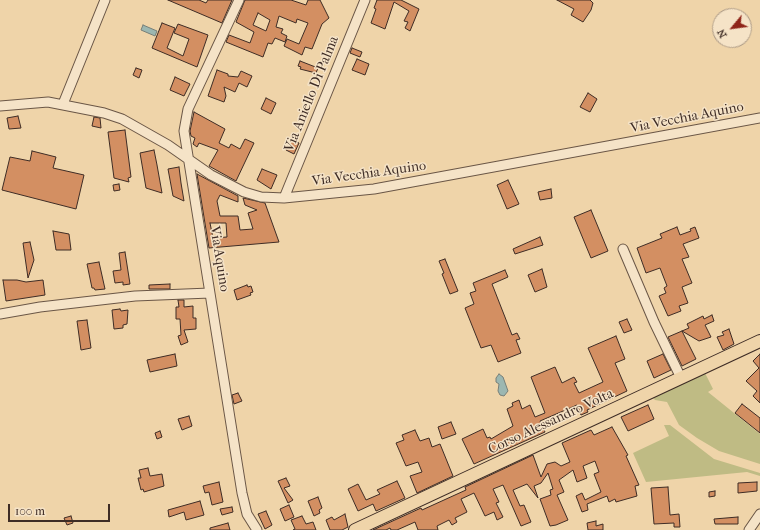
<!DOCTYPE html>
<html>
<head>
<meta charset="utf-8">
<style>
  body { margin:0 }
  #map { position:relative; width:760px; height:530px; overflow:hidden; background:#efd4a9; font-family:"IM FELL French Canon",serif }
  canvas { display:block }
  .north { position:absolute; left:712px; top:8px; width:40px; height:40px; box-sizing:border-box; background:#f5e3c7; border:1px solid #ac9a86; border-radius:50%; rotate:241deg; font-size:11px; font-weight:700; line-height:16px; text-align:center; color:#3e2c25 }
  .north::after { content:''; display:block; margin:auto; width:14px; height:18px; background:#8f2418; clip-path:polygon(50% 0,100% 100%,50% 72%,0 100%) }
  .scale { position:absolute; left:8px; top:504px; width:102px; height:18px; box-sizing:border-box; border:2px solid #3e2c25; border-top:0; padding-left:5px; font-size:12px; line-height:14px; white-space:nowrap; color:#3e2c25; -webkit-text-stroke:3px #f5e3c7; paint-order:stroke }
</style>
</head>
<body>
<div id="map">
<canvas width="760" height="530"></canvas>
<div class="north">N</div>
<div class="scale">100 m</div>
</div>
<script>
const context = document.querySelector('canvas').getContext('2d');
context.lineJoin = 'round';
function fillPath(path, color) {
  context.fillStyle = color;
  context.fill(path, 'evenodd');
}
function shape(rows) {
  const path = new Path2D();
  for (const r of rows) {
    path.moveTo(r[0], r[1]);
    for (let i = 2; i < r.length; i += 2) path.lineTo(r[i], r[i + 1]);
  }
  return path;
}
function stroke(path, color, width, dash) {
  context.strokeStyle = color;
  context.lineWidth = width;
  context.lineCap = dash ? 'butt' : 'round';
  context.setLineDash(dash || []);
  context.stroke(path);
}
function label(font, color, halo, rows, align = 'center') {
  context.font = font + ' "IM FELL French Canon",serif';
  context.lineWidth = 3;
  context.setLineDash([]);
  context.textBaseline = 'middle';
  context.strokeStyle = halo;
  context.fillStyle = color;
  for (const [text, x, y, turn = 0] of rows) {
    context.save();
    context.translate(x, y);
    context.rotate((+turn || 0) * Math.PI / 180);
    context.textAlign = isNaN(turn) ? turn : align;
    if (halo) context.strokeText(text, 0, 0);
    context.fillText(text, 0, 0);
    context.restore();
  }
}
fillPath(shape([
  [705,373,713,389,708,392,760,434,760,464,719,451,697,438,679,425,667,402,655,400,653,398],
  [664,425,670,425,714,459,760,473,760,476,747,472,646,482,633,453,669,436]
]), '#bfbb84');
const water = shape([
  [143,25,157,31,155,36,141,30,143,25],
  [499,374,503,377,508,391,504,396,500,395,498,391,499,384,496,382,496,378,499,374]
]);
fillPath(water, '#9cb7b1');
stroke(water, '#767f79', 1);
const building = shape([
  [168,0,199,0,206,3,208,0,232,0,222,23,168,0],
  [245,0,291,0,306,5,308,0,320,0,329,18,322,24,312,49,305,47,302,55,284,46,287,39,299,44,308,23,297,19,296,23,279,16,276,27,283,29,281,33,287,36,285,42,275,38,272,44,268,43,263,57,226,42,229,35,250,43,254,32,236,22,245,0],
  [258,13,270,20,266,31,253,25,258,13],
  [377,0,401,0,419,9,410,31,405,28,408,22,404,21,409,11,394,2,385,29,371,23,376,9,374,8,377,0],
  [557,0,590,0,593,3,591,10,583,22,571,15,574,9,557,0],
  [162,23,175,28,167,48,183,56,189,39,174,33,178,24,208,35,197,67,152,48,162,23],
  [352,48,362,52,360,57,350,53,352,48],
  [357,59,369,64,365,75,352,70,357,59],
  [300,61,318,68,316,73,300,69,301,67,298,66,300,61],
  [136,68,142,70,139,78,133,75,136,68],
  [217,70,228,74,228,76,238,77,241,71,252,76,247,87,239,83,235,92,224,87,226,96,224,102,208,96,217,70],
  [175,77,190,84,184,96,170,90,175,77],
  [588,93,597,99,590,112,580,107,588,93],
  [266,98,276,103,271,114,261,109,266,98],
  [194,112,225,129,219,143,229,148,231,144,240,149,245,139,254,143,236,181,209,166,218,150,199,143,197,147,193,144,195,138,191,136,190,131,194,112],
  [18,116,21,128,9,129,7,118,18,116],
  [94,117,100,118,101,128,92,126,94,117],
  [125,130,131,177,128,178,129,182,114,178,108,132,125,130],
  [291,140,299,143,294,154,286,150,291,140],
  [154,150,157,165,162,193,146,188,140,153,154,150],
  [32,151,56,157,53,168,84,175,76,209,2,190,10,157,30,161,32,151],
  [179,167,181,183,184,201,173,196,168,169,179,167],
  [262,169,277,175,271,189,257,180,262,169],
  [197,174,238,196,238,202,220,195,217,201,220,216,238,216,240,230,253,229,248,213,257,210,245,205,243,198,265,203,279,242,209,248,197,174],
  [210,223,226,223,227,237,213,238,210,223],
  [508,180,519,204,507,209,497,185,508,180],
  [119,184,120,190,114,191,113,185,119,184],
  [551,189,552,198,540,200,538,192,551,189],
  [591,210,608,251,591,258,574,217,591,210],
  [677,227,680,235,691,231,690,229,695,227,699,238,683,244,689,257,682,259,692,283,682,287,688,303,679,306,681,311,668,316,659,296,666,293,664,288,667,286,660,268,646,273,637,248,662,238,660,234,677,227],
  [53,231,69,234,71,250,56,250,53,231],
  [540,237,543,245,515,254,513,249,540,237],
  [30,242,34,260,28,278,23,243,30,242],
  [125,252,130,284,123,285,123,282,115,283,113,271,121,270,119,253,125,252],
  [445,259,458,291,450,294,442,274,444,273,439,261,445,259],
  [99,262,105,289,95,290,94,288,92,288,87,264,99,262],
  [542,269,547,287,535,292,528,275,542,269],
  [505,270,508,277,492,284,512,335,517,333,520,339,516,340,521,353,498,362,491,345,481,348,465,308,474,304,470,293,476,291,473,283,505,270],
  [3,280,17,280,26,282,43,280,45,295,6,301,3,280],
  [170,284,170,289,149,289,149,285,170,284],
  [247,285,248,287,251,286,253,292,250,293,251,295,237,300,234,290,247,285],
  [178,300,184,300,184,307,193,306,193,318,196,318,196,329,184,330,188,342,181,345,178,336,181,335,180,319,176,319,176,307,179,307,178,300],
  [120,309,121,311,128,310,127,324,123,325,123,328,114,329,112,310,120,309],
  [712,315,714,321,705,325,711,337,699,341,682,331,689,328,687,324,703,316,704,319,712,315],
  [627,319,632,330,624,333,619,322,627,319],
  [87,320,91,348,81,350,77,321,87,320],
  [729,329,734,344,723,350,717,337,724,335,722,332,729,329],
  [682,331,696,359,682,366,668,337,682,331],
  [616,336,625,359,615,363,627,391,587,410,588,412,581,415,577,405,540,421,545,432,474,464,462,439,483,429,487,438,490,437,491,439,513,426,507,409,513,406,512,403,519,400,522,409,530,405,535,417,545,413,531,377,555,367,562,383,574,377,577,382,574,383,579,393,603,382,588,348,616,336],
  [175,354,177,366,150,372,147,360,175,354],
  [663,354,671,370,654,378,647,361,663,354],
  [760,354,760,403,753,396,757,391,746,381,759,368,753,361,760,354],
  [238,393,242,401,234,404,232,395,238,393],
  [742,404,760,418,760,433,735,413,742,404],
  [648,405,654,419,628,431,621,417,648,405],
  [189,416,192,426,182,430,178,419,189,416],
  [451,422,456,434,442,439,438,427,451,422],
  [612,427,628,455,626,456,639,485,635,486,637,496,616,502,615,499,609,502,607,496,587,504,588,510,582,512,576,496,582,493,585,500,601,492,594,474,599,472,595,461,583,466,587,478,577,482,573,470,559,480,564,492,557,495,568,520,556,525,550,526,540,499,551,495,550,490,553,489,548,473,541,483,534,486,538,498,527,484,513,490,520,506,524,505,531,522,521,526,503,485,493,489,499,502,496,503,503,517,497,520,494,512,485,516,474,493,461,499,467,512,455,518,457,522,452,525,449,520,437,526,438,530,418,530,415,522,397,530,391,530,390,528,386,530,373,530,421,508,422,510,466,490,465,487,533,455,541,477,547,464,555,462,561,466,570,462,562,443,591,430,594,435,612,427],
  [415,430,420,441,429,438,432,447,440,444,453,476,417,493,410,476,422,472,418,462,406,466,396,443,404,440,402,435,415,430],
  [160,431,162,437,157,439,155,433,160,431],
  [148,468,150,476,162,474,164,486,144,492,143,489,141,490,138,478,141,478,139,470,148,468],
  [286,478,290,486,284,488,293,500,288,503,278,481,286,478],
  [397,481,405,498,376,511,373,504,358,511,348,489,358,484,366,500,380,494,377,490,397,481],
  [219,482,223,502,212,505,209,492,205,493,203,486,219,482],
  [757,482,757,491,738,493,738,483,757,482],
  [668,487,670,515,679,514,680,527,674,527,674,523,654,524,651,488,668,487],
  [715,491,715,496,709,497,709,492,715,491],
  [318,497,322,508,319,510,320,513,314,516,308,501,318,497],
  [200,501,204,515,186,520,184,512,169,517,168,510,200,501],
  [289,505,294,517,285,521,280,509,289,505],
  [232,507,233,512,222,515,220,509,232,507],
  [266,511,272,525,265,529,258,514,266,511],
  [345,514,348,527,342,530,330,530,326,520,332,517,334,520,345,514],
  [71,516,73,523,67,525,64,518,71,516],
  [302,516,306,524,313,522,316,530,293,530,295,529,291,520,302,516],
  [738,517,738,524,715,524,714,519,738,517],
  [596,521,596,526,603,524,603,530,588,530,587,523,596,521],
  [228,523,230,530,210,530,210,528,228,523]
]);
fillPath(building, '#d38f62');
stroke(building, '#3e2c25', 1);
const minor = shape([
  [239,0,188,109,184,131,242,493,247,514,257,530],
  [63,104,105,0],
  [0,106,48,102,104,113,122,119,168,145,211,175,244,192,261,197,284,198,374,189,760,118],
  [284,198,365,0],
  [623,249,654,322,681,378],
  [0,314,40,307,135,296,210,293],
  [749,530,760,514]
]);
const major = shape([
  [355,530,760,341]
]);
stroke(minor, '#6a5646', 11);
stroke(major, '#3e2c25', 14);
stroke(minor, '#f5e3c7', 9);
stroke(major, '#efd4a9', 12);
label('14px', '#3e2c25', '#f5e3c7', [
  ["Via Aniello Di Palma",312,94,-68],
  ["Via Vecchia Aquino",687,118,-11],
  ["Via Vecchia Aquino",369,174,-8],
  ["Via Aquino",219,259,81],
  ["Corso Alessandro Volta",551,422,-25]
]);
</script>
</body>
</html>
